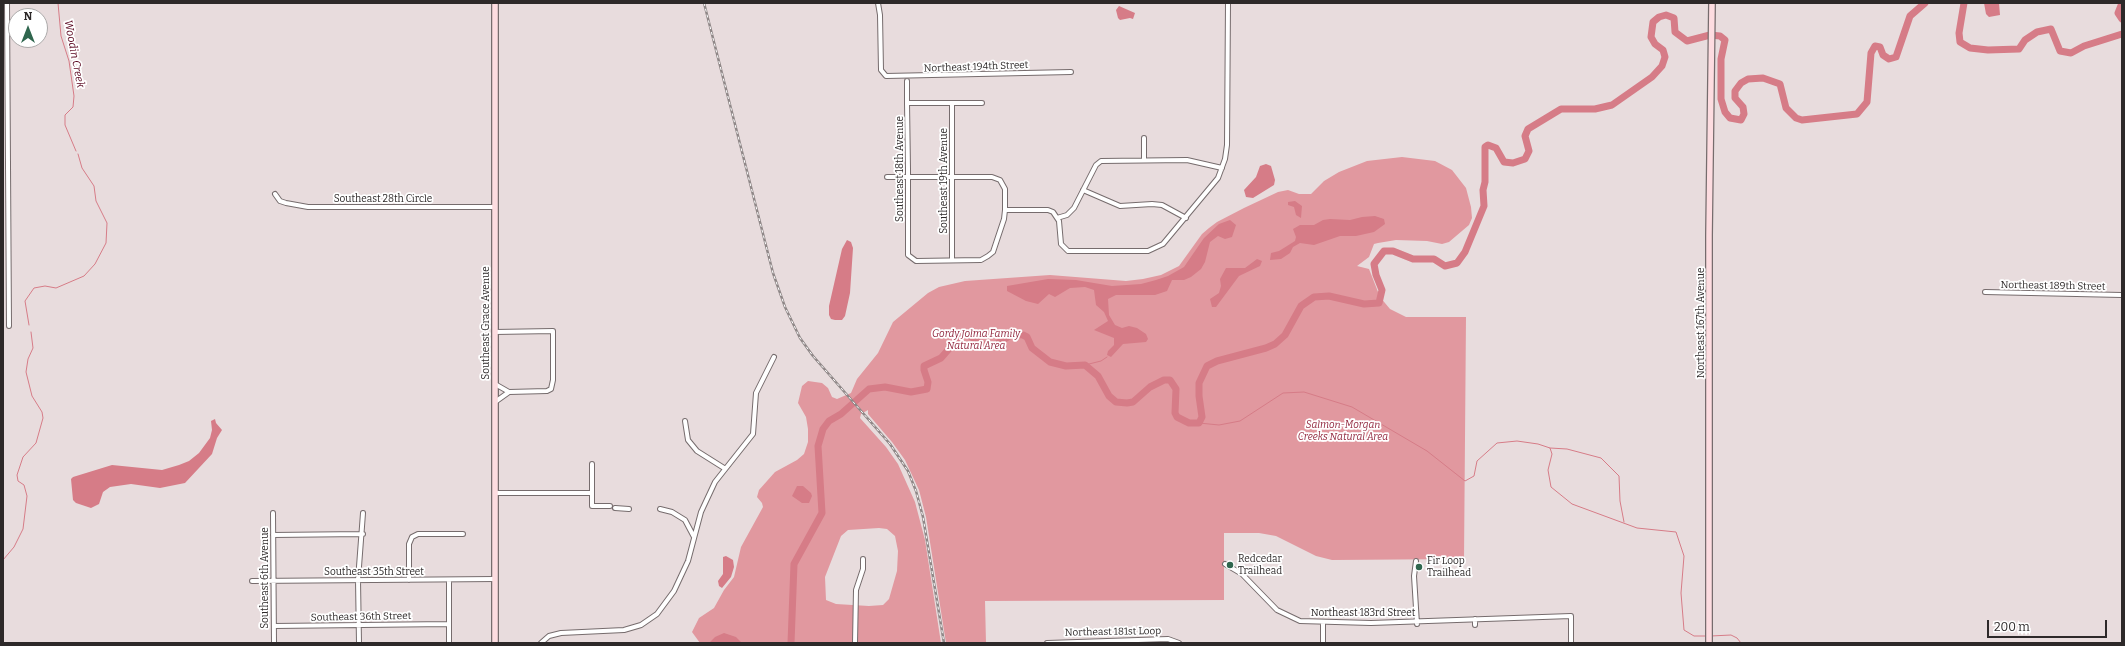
<!DOCTYPE html>
<html>
<head>
<meta charset="utf-8">
<style>
  body { margin:0 }
  #map { position:relative; width:2125px; height:646px; overflow:hidden; background:#e8dcdd; font-family:Bitter,serif }
  canvas { display:block }
  .frame { position:absolute; inset:0; border:4px solid #2d2929; pointer-events:none }
  .north { position:absolute; left:8px; top:8px; width:40px; height:40px; box-sizing:border-box; background:#fff; border:1px solid #aba9a9; border-radius:50%; rotate:0deg; font-size:11px; font-weight:700; line-height:16px; text-align:center; color:#2d2929 }
  .north::after { content:''; display:block; margin:auto; width:14px; height:18px; background:#2f664e; clip-path:polygon(50% 0,100% 100%,50% 72%,0 100%) }
  .scale { position:absolute; left:1987px; top:620px; width:120px; height:18px; box-sizing:border-box; border:2px solid #2d2929; border-top:0; padding-left:5px; font-size:12px; line-height:14px; white-space:nowrap; color:#2d2929; -webkit-text-stroke:3px #fff; paint-order:stroke }
</style>
</head>
<body>
<div id="map">
<canvas width="2125" height="646"></canvas>
<div class="frame"></div>
<div class="north">N</div>
<div class="scale">200 m</div>
</div>
<script>
const context = document.querySelector('canvas').getContext('2d');
context.lineJoin = 'round';
function fillPath(path, color) {
  context.fillStyle = color;
  context.fill(path, 'evenodd');
}
function shape(rows) {
  const path = new Path2D();
  for (const r of rows) {
    path.moveTo(r[0], r[1]);
    for (let i = 2; i < r.length; i += 2) path.lineTo(r[i], r[i + 1]);
  }
  return path;
}
function stroke(path, color, width, dash) {
  context.strokeStyle = color;
  context.lineWidth = width;
  context.lineCap = dash ? 'butt' : 'round';
  context.setLineDash(dash || []);
  context.stroke(path);
}
function label(font, color, halo, rows, align = 'center') {
  context.font = font + ' Bitter,serif';
  context.lineWidth = 3.5;
  context.setLineDash([]);
  context.textBaseline = 'middle';
  context.strokeStyle = halo;
  context.fillStyle = color;
  for (const [text, x, y, turn = 0] of rows) {
    context.save();
    context.translate(x, y);
    context.rotate((+turn || 0) * Math.PI / 180);
    context.textAlign = isNaN(turn) ? turn : align;
    if (halo) context.strokeText(text, 0, 0);
    context.fillText(text, 0, 0);
    context.restore();
  }
}
fillPath(shape([
  [1402,157,1435,161,1452,170,1466,188,1471,207,1472,218,1469,225,1449,242,1442,244,1427,241,1396,240,1378,243,1374,244,1369,257,1357,266,1369,269,1380,297,1390,309,1406,317,1466,317,1464,559,1332,560,1316,556,1276,536,1259,533,1224,533,1224,600,985,601,986,643,946,643,926,517,919,490,905,460,892,442,868,414,868,410,861,414,860,418,886,447,898,464,915,502,925,540,941,643,700,643,692,632,699,618,714,608,724,590,734,577,741,547,763,507,762,503,757,497,759,490,775,472,797,460,804,454,808,442,808,429,806,417,798,403,802,386,808,381,822,383,828,388,832,397,837,399,851,393,857,379,878,353,893,322,928,293,939,287,965,281,1050,275,1126,281,1143,279,1161,275,1179,266,1202,234,1209,228,1217,222,1244,208,1278,192,1288,190,1299,194,1311,194,1324,181,1339,172,1367,161],
  [879,528,887,529,895,536,898,551,897,571,889,599,883,605,869,606,836,604,826,600,825,577,841,536,848,530]
]), '#e1989f');
fillPath(shape([
  [1984,3,1999,3,2000,15,1989,17,1986,14],
  [1119,6,1135,13,1133,19,1130,18,1120,20,1118,18,1116,10],
  [1266,164,1271,166,1275,180,1274,185,1253,198,1246,197,1244,190,1256,177,1260,166],
  [1295,201,1302,206,1301,218,1296,215,1294,207,1288,205,1288,202],
  [1375,216,1384,219,1385,224,1374,232,1356,236,1340,236,1314,245,1300,243,1293,247,1290,253,1281,259,1270,260,1271,253,1279,251,1295,241,1296,237,1293,229,1300,225,1314,225,1323,220,1330,219,1350,220,1362,217],
  [1230,220,1236,225,1232,237,1225,239,1218,236,1210,242,1205,262,1201,269,1191,277,1184,280,1172,280,1167,291,1155,295,1116,295,1108,299,1109,315,1115,325,1122,328,1129,326,1137,328,1146,334,1148,339,1146,342,1123,344,1111,357,1107,355,1108,351,1114,345,1114,338,1094,330,1108,321,1104,312,1096,305,1094,290,1085,287,1070,288,1055,297,1049,294,1038,304,1026,301,1007,291,1007,286,1048,279,1076,280,1112,286,1141,284,1156,280,1168,276,1184,267,1204,238,1219,224],
  [847,240,851,242,853,248,850,293,845,316,842,320,835,320,831,319,829,315,829,306,842,249],
  [1257,259,1262,261,1260,266,1239,276,1216,307,1212,307,1210,299,1219,293,1221,286,1220,279,1226,268,1245,268],
  [215,419,216,423,222,430,217,438,212,454,185,483,160,488,131,484,110,487,103,492,99,504,91,508,76,503,73,500,71,479,73,477,112,465,162,470,179,465,189,461,199,453,210,438,212,430,211,421],
  [797,486,803,486,811,493,812,496,809,503,802,503,792,496],
  [726,556,733,560,734,567,731,577,722,588,719,586,718,581,723,574,723,557],
  [724,633,736,637,742,643,709,643,715,637]
]), '#d67c87');
stroke(shape([
  [58,3,61,36,69,61,74,96,73,107,65,115,65,125,76,151],
  [29,325,25,301,34,288,45,286,56,288,84,276,95,264,106,243,107,223,96,201,94,186,82,168,78,154],
  [1085,365,1101,361,1107,357],
  [1199,423,1219,425,1240,421,1283,393,1304,392,1352,407,1427,451,1465,481,1474,476,1477,461,1497,443,1517,441,1538,444,1550,448,1552,454,1548,470,1551,487,1572,504,1637,528,1676,532,1684,556,1681,593,1684,630,1694,636,1706,636],
  [1550,448,1567,449,1601,458,1619,476,1620,501,1624,522],
  [3,560,14,547,23,529,27,496,24,485,18,481,17,475,23,457,36,443,43,418,42,412,32,396,26,372,28,359,33,348,31,332],
  [1711,636,1731,635,1737,638,1741,643]
]), '#d67c87', 1);
stroke(shape([
  [1964,3,1959,33,1960,42,1970,48,1988,50,2019,49,2025,40,2037,32,2051,29,2060,51,2071,53,2084,46,2122,34],
  [2122,3,2118,13,2122,19],
  [791,643,794,564,822,513,818,446,823,429,829,421,841,414,869,389,885,387,911,392,927,389,928,382,924,370,924,366,941,358,962,334,967,334,986,346,997,344,1012,334,1023,335,1027,337,1032,348,1050,362,1066,366,1085,365,1098,376,1109,396,1116,402,1127,403,1133,402,1150,387,1164,380,1170,380,1176,389,1175,413,1177,417,1189,423,1199,423,1202,417,1199,396,1199,383,1207,366,1217,361,1266,348,1275,344,1285,335,1301,306,1314,297,1329,296,1364,304,1379,303,1382,290,1376,275,1374,264,1384,251,1393,251,1413,259,1434,259,1445,266,1457,263,1465,252,1484,206,1483,190,1485,182,1485,147,1488,145,1496,148,1504,162,1513,163,1525,159,1529,151,1525,136,1528,129,1561,109,1595,109,1612,105,1652,77,1662,66,1665,57,1663,50,1655,44,1651,37,1653,22,1659,17,1666,15,1674,18,1675,32,1687,41,1710,35,1720,36,1725,40,1721,59,1721,99,1725,112,1730,118,1741,120,1744,114,1743,107,1735,98,1735,91,1741,83,1748,79,1763,78,1780,84,1786,108,1796,118,1802,120,1857,114,1867,102,1871,53,1875,46,1880,47,1883,55,1889,59,1896,57,1910,16,1925,3]
]), '#d67c87', 7);
const street = shape([
  [7,3,9,326],
  [878,3,880,15,881,70,886,76,1071,72],
  [907,103,982,103],
  [952,103,952,260],
  [1144,138,1144,160],
  [887,177,992,177,1000,180,1005,189,1005,210,1004,219,993,252,988,256,981,260,916,261,908,255,908,169,907,103,907,81],
  [1083,190,1120,206,1152,204,1162,205,1186,218],
  [275,194,280,201,286,203,308,207,495,207],
  [1005,210,1048,210,1053,212,1059,221,1061,244,1068,251,1148,251,1163,244,1218,178,1225,159,1227,145,1228,3],
  [1057,218,1067,215,1074,208,1096,165,1101,161,1187,160,1222,168],
  [1985,292,2122,295],
  [495,384,509,392],
  [495,402,509,392,547,391,551,389,553,380,553,331,495,332],
  [685,421,688,440,697,451,724,468],
  [592,464,592,506,610,506],
  [495,493,592,493],
  [615,508,629,509],
  [660,509,672,512,685,520,694,537],
  [273,513,274,643],
  [273,535,363,534],
  [1416,561,1414,576,1417,624],
  [1225,564,1242,574,1277,610,1300,621,1371,623,1571,616,1571,643],
  [409,580,409,544,412,537,418,534,463,534],
  [449,580,449,643],
  [252,581,495,579],
  [1475,619,1475,625],
  [274,626,449,624],
  [359,643,358,580,363,513],
  [541,643,549,636,561,633,624,630,641,625,657,614,674,591,688,561,701,512,715,482,753,434,756,393,774,357],
  [855,643,856,590,863,569,863,559],
  [1047,643,1168,639,1179,643],
  [1323,643,1323,623]
]);
const secondary = shape([
  [495,643,495,3],
  [1709,643,1709,235,1712,3]
]);
stroke(street, '#766c6d', 6);
stroke(secondary, '#766c6d', 8);
stroke(street, '#fff', 4);
stroke(secondary, '#fddce0', 5.5);
const rail = shape([
  [704,3,773,273,785,307,800,338,813,356,890,444,908,471,916,491,923,517,944,643]
]);
stroke(rail, '#8f8787', 2.5);
stroke(rail, '#fff', 1, [3]);
for (const [x, y, r, color] of [
  [1230,565,4,"#2f664e"],
  [1419,567,4,"#2f664e"]
]) {
  const dot = new Path2D();
  dot.arc(x, y, r, 0, 2 * Math.PI);
  context.fillStyle = color;
  context.fill(dot);
  stroke(dot, '#fff', 1.5);
}
label('10px', '#2d2929', '#fff', [
  ["Northeast 194th Street",976,67,-2],
  ["Southeast 18th Avenue",900,169,-90],
  ["Southeast 19th Avenue",944,181,-90],
  ["Southeast 28th Circle",383,199],
  ["Northeast 189th Street",2053,286,1],
  ["Southeast Grace Avenue",486,323,-90],
  ["Northeast 167th Avenue",1701,323,-90],
  ["Southeast 35th Street",374,572],
  ["Southeast 6th Avenue",265,578,-90],
  ["Northeast 183rd Street",1363,613],
  ["Southeast 36th Street",361,617,-1],
  ["Northeast 181st Loop",1113,632,-1]
]);
label('italic 10px', '#91263d', '#fff', [
  ["Gordy Jolma Family",976,334],
  ["Natural Area",976,346],
  ["Salmon-Morgan",1343,425],
  ["Creeks Natural Area",1343,437]
]);
label('10px', '#2d2929', '#fff', [
  ["Redcedar",1238,559],
  ["Trailhead",1238,571],
  ["Fir Loop",1427,561],
  ["Trailhead",1427,573]
], 'left');
label('italic 11px', '#56021b', '#fff', [
  ["Woodin Creek",74,54,79]
]);
</script>
</body>
</html>
